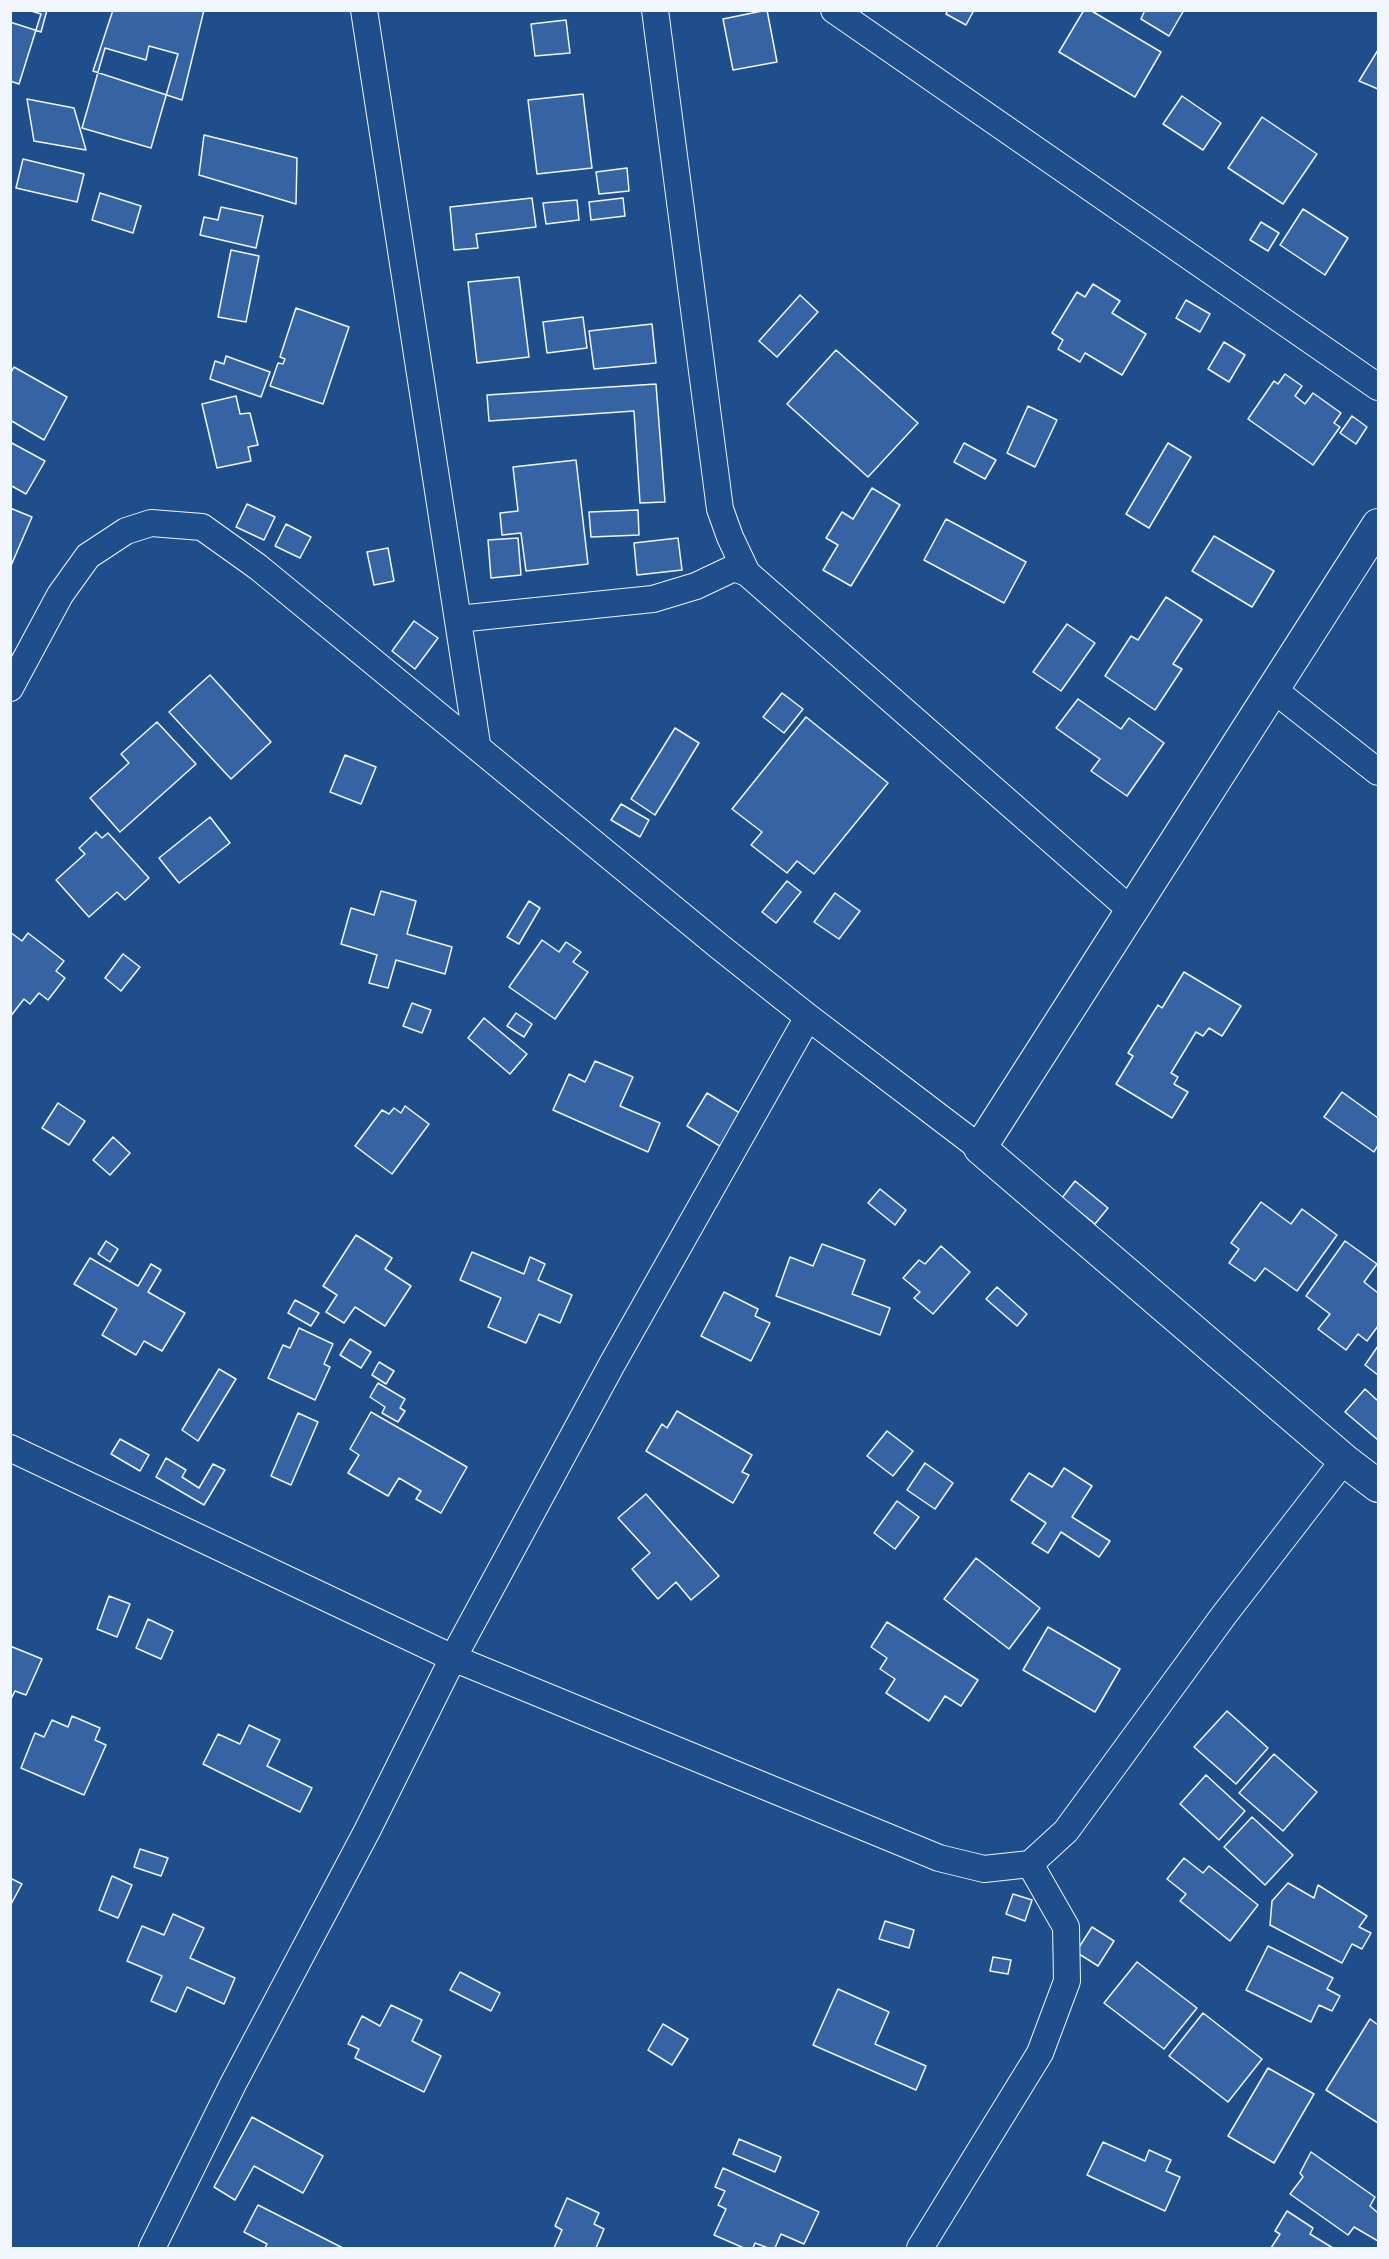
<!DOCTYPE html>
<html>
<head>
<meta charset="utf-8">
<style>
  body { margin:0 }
  #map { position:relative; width:1389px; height:2259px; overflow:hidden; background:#1f4e8c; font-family:Quicksand,sans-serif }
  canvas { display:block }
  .frame { position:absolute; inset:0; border:12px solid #f2f6ff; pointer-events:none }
</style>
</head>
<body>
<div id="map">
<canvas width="1389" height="2259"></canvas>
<div class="frame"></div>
</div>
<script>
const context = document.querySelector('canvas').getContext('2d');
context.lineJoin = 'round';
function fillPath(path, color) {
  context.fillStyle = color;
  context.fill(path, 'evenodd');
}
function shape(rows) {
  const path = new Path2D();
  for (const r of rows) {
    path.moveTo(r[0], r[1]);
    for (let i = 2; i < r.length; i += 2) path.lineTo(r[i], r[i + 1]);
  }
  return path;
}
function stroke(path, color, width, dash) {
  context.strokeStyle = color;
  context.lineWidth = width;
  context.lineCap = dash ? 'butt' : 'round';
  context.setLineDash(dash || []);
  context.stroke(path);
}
const building = shape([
  [10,10,28,10,41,14,19,84,10,81,10,10],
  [10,10,47,10,41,32,10,22,10,10],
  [113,10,204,10,182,100,93,71,113,10],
  [767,10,777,62,733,70,723,19,767,10],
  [948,10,974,10,966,25,946,14,948,10],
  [1084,10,1090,10,1161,52,1135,97,1059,52,1084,10],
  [1145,10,1184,10,1169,36,1141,19,1145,10],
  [566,20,570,53,535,56,531,24,566,20],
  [149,46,178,54,151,148,82,128,105,48,146,60,149,46],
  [1378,50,1378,89,1359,81,1378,50],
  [583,94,592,168,537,174,528,100,583,94],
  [1182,96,1221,123,1203,150,1163,124,1182,96],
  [27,99,74,108,86,150,34,141,27,99],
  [1262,117,1317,154,1283,204,1228,168,1262,117],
  [204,135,297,158,296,204,199,175,204,135],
  [23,159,84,174,77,202,16,188,23,159],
  [627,168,629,191,599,194,596,172,627,168],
  [100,193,141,206,133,233,92,220,100,193],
  [532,198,536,227,476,234,478,248,454,250,450,207,532,198],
  [623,198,625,216,591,220,589,202,623,198],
  [577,200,579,220,546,224,543,203,577,200],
  [221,207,263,216,256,248,200,235,204,217,218,220,221,207],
  [1303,209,1348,238,1325,275,1280,245,1303,209],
  [1261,222,1279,233,1268,251,1250,240,1261,222],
  [231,250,259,256,246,322,218,317,231,250],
  [519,277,529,357,477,363,468,282,519,277],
  [1093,284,1120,301,1112,313,1146,334,1122,375,1085,353,1080,362,1058,349,1063,340,1052,333,1077,292,1085,297,1093,284],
  [800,295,818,312,777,357,759,341,800,295],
  [1186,300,1210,314,1200,332,1176,318,1186,300],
  [296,308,349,327,323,404,270,386,278,363,283,364,285,359,280,357,296,308],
  [583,317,587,348,547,353,543,322,583,317],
  [652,324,656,363,594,369,589,331,652,324],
  [1224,342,1245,355,1229,382,1208,369,1224,342],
  [836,350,918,423,868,477,787,404,836,350],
  [226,356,270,372,261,397,210,379,215,361,224,364,226,356],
  [14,367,67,397,44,440,10,420,10,374,14,367],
  [1285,374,1302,386,1295,396,1305,404,1313,393,1341,413,1334,423,1340,427,1313,465,1248,419,1274,381,1278,384,1285,374],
  [656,384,665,502,640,503,634,411,489,421,487,395,656,384],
  [236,396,240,414,250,413,258,445,248,447,251,461,217,468,202,404,236,396],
  [1028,406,1057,420,1035,467,1007,453,1028,406],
  [1352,416,1367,427,1356,444,1340,433,1352,416],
  [10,442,45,461,26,494,10,485,10,442],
  [964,443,996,460,985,479,954,462,964,443],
  [1168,443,1191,457,1149,528,1126,514,1168,443],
  [576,460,588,564,526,571,521,533,502,535,500,513,518,511,513,467,576,460],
  [872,488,900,505,851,586,823,570,838,545,826,538,842,512,853,519,872,488],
  [247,504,275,517,264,540,236,527,247,504],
  [10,508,32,517,10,568,10,508],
  [638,510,639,535,591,537,589,512,638,510],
  [946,519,1026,562,1004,603,924,560,946,519],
  [286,524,311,537,300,558,275,546,286,524],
  [1214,536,1274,571,1252,607,1192,571,1214,536],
  [518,538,521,575,491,578,488,540,518,538],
  [678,538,682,570,637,575,634,543,678,538],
  [388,548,394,581,374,585,367,552,388,548],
  [1166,597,1202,620,1173,664,1182,669,1155,710,1105,676,1131,636,1138,640,1166,597],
  [414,621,438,638,415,669,392,651,414,621],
  [1067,624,1095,643,1061,691,1033,672,1067,624],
  [210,675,271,742,231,779,169,712,210,675],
  [782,693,803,709,784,733,763,717,782,693],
  [1078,699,1121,729,1129,718,1164,743,1127,796,1091,771,1100,759,1056,728,1078,699],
  [806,717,888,783,814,874,797,861,787,873,751,845,762,832,732,809,806,717],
  [157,722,196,764,120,832,90,798,129,763,121,754,157,722],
  [675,728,699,743,655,815,631,799,675,728],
  [345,755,376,767,361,804,330,792,345,755],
  [621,804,649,820,640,837,611,820,621,804],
  [210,817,230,843,179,883,159,858,210,817],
  [96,832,102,838,108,833,149,878,125,900,117,892,89,917,56,880,85,854,79,848,96,832],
  [787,881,801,892,776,923,762,912,787,881],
  [381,891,416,901,407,934,452,947,445,974,396,960,388,988,369,983,377,955,341,944,351,908,374,915,381,891],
  [835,893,860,911,839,939,814,922,835,893],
  [529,901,540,908,519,944,507,937,529,901],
  [10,932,22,941,28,933,64,961,56,971,65,978,48,1000,39,993,30,1004,24,999,10,1017,10,932],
  [542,940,559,952,566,942,581,952,573,962,588,972,555,1019,509,987,542,940],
  [123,954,140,967,121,991,105,978,123,954],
  [1184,972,1241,1006,1222,1036,1209,1028,1203,1036,1196,1032,1171,1073,1178,1077,1174,1084,1188,1092,1172,1118,1116,1084,1133,1056,1128,1053,1158,1005,1162,1008,1184,972],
  [412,1003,431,1010,422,1033,403,1026,412,1003],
  [516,1013,532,1024,524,1037,507,1026,516,1013],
  [484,1018,527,1054,510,1074,468,1038,484,1018],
  [595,1061,633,1077,620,1106,660,1123,648,1152,553,1110,569,1074,585,1082,595,1061],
  [1342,1092,1378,1118,1378,1145,1374,1152,1324,1117,1342,1092],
  [707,1093,743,1115,723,1148,687,1126,707,1093],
  [58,1103,85,1121,69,1145,42,1128,58,1103],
  [405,1106,429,1124,392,1174,355,1146,382,1110,389,1114,394,1108,401,1113,405,1106],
  [113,1137,130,1153,110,1175,93,1160,113,1137],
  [1075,1181,1108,1208,1095,1224,1062,1198,1075,1181],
  [880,1189,906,1210,895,1225,868,1203,880,1189],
  [1261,1202,1291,1224,1302,1209,1337,1235,1297,1291,1265,1268,1255,1281,1229,1263,1239,1249,1231,1243,1261,1202],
  [356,1235,392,1258,385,1269,411,1286,385,1326,355,1307,344,1323,326,1312,337,1295,323,1286,356,1235],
  [106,1241,118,1249,110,1262,98,1254,106,1241],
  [1345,1241,1377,1264,1364,1282,1378,1293,1378,1326,1367,1341,1358,1334,1346,1350,1318,1329,1330,1314,1306,1296,1345,1241],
  [822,1244,865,1260,852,1294,890,1308,880,1335,776,1296,790,1257,813,1266,822,1244],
  [941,1246,970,1272,933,1314,914,1298,920,1292,903,1278,919,1260,925,1264,941,1246],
  [472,1252,524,1274,530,1257,545,1264,538,1280,572,1295,560,1323,539,1314,526,1343,488,1327,501,1298,460,1280,472,1252],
  [90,1258,138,1286,151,1264,161,1270,148,1292,185,1313,162,1351,144,1341,136,1355,102,1335,117,1309,74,1284,90,1258],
  [997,1287,1027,1314,1017,1326,986,1299,997,1287],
  [724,1292,758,1309,755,1316,770,1323,751,1361,701,1336,724,1292],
  [295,1300,319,1313,311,1326,288,1313,295,1300],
  [299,1328,333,1344,324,1364,330,1367,315,1400,268,1378,283,1345,290,1348,299,1328],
  [350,1339,371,1352,361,1368,340,1355,350,1339],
  [1378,1346,1378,1375,1365,1365,1378,1346],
  [379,1362,394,1371,386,1384,372,1375,379,1362],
  [219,1369,236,1379,198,1441,182,1430,219,1369],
  [378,1383,405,1399,400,1408,405,1411,398,1422,382,1413,385,1407,370,1397,378,1383],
  [1365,1389,1378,1401,1378,1440,1345,1412,1365,1389],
  [677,1411,752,1455,742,1472,749,1475,733,1503,646,1451,662,1424,667,1428,677,1411],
  [371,1412,467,1467,441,1513,416,1499,421,1491,399,1478,388,1496,348,1473,359,1455,350,1449,371,1412],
  [298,1413,318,1422,291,1485,271,1476,298,1413],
  [887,1431,913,1451,893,1476,867,1456,887,1431],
  [120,1439,149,1455,140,1471,111,1454,120,1439],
  [166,1458,186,1470,182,1477,199,1488,213,1464,225,1470,204,1505,156,1477,166,1458],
  [925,1463,953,1483,935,1509,907,1490,925,1463],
  [1064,1468,1092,1486,1072,1517,1110,1541,1099,1557,1061,1532,1048,1553,1032,1543,1046,1523,1011,1500,1029,1473,1052,1487,1064,1468],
  [646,1494,719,1576,691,1600,676,1582,658,1599,632,1569,650,1553,618,1518,646,1494],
  [897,1501,919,1517,895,1549,874,1533,897,1501],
  [976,1558,1040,1608,1009,1649,944,1599,976,1558],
  [109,1596,130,1604,117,1637,97,1629,109,1596],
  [148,1619,173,1631,161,1659,136,1648,148,1619],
  [887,1622,978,1680,961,1706,945,1696,929,1721,886,1693,895,1679,880,1669,887,1658,871,1647,887,1622],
  [1048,1627,1120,1669,1095,1712,1023,1670,1048,1627],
  [10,1646,42,1659,26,1695,15,1691,10,1701,10,1646],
  [1227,1711,1268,1748,1236,1784,1194,1747,1227,1711],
  [72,1716,100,1728,95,1740,106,1745,84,1795,21,1768,35,1733,44,1737,52,1720,68,1727,72,1716],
  [249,1725,280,1740,267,1766,312,1788,300,1812,203,1764,218,1734,240,1744,249,1725],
  [1274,1754,1317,1792,1283,1831,1239,1793,1274,1754],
  [1206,1775,1245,1811,1219,1840,1180,1804,1206,1775],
  [1252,1817,1293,1855,1265,1885,1224,1847,1252,1817],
  [140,1849,168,1858,161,1876,134,1867,140,1849],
  [1184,1858,1203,1873,1209,1866,1258,1905,1230,1941,1180,1901,1186,1894,1167,1879,1184,1858],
  [112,1876,132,1885,118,1918,99,1910,112,1876],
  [10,1878,22,1884,10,1906,10,1878],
  [1288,1883,1314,1898,1318,1885,1367,1916,1359,1927,1371,1933,1362,1949,1352,1944,1342,1963,1270,1925,1272,1901,1288,1883],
  [1013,1894,1032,1900,1025,1921,1006,1914,1013,1894],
  [173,1914,204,1928,190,1958,235,1978,224,2004,187,1987,176,2012,151,2001,162,1976,127,1961,142,1926,164,1935,173,1914],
  [885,1921,914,1930,909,1948,879,1939,885,1921],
  [1092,1927,1114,1941,1098,1966,1076,1952,1092,1927],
  [1268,1946,1333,1978,1327,1989,1340,1996,1332,2011,1319,2005,1311,2022,1246,1990,1268,1946],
  [993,1957,1011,1960,1008,1974,990,1971,993,1957],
  [1137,1962,1197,2008,1164,2049,1104,2003,1137,1962],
  [460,1972,500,1993,491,2011,450,1990,460,1972],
  [838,1989,889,2012,875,2044,926,2066,916,2090,813,2045,838,1989],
  [391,2005,422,2020,412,2041,441,2056,424,2092,355,2058,359,2049,348,2044,362,2016,380,2026,391,2005],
  [1203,2013,1262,2059,1228,2102,1169,2056,1203,2013],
  [1370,2019,1378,2025,1378,2123,1326,2090,1370,2019],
  [663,2024,688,2039,672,2065,648,2050,663,2024],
  [1268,2068,1314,2094,1274,2163,1228,2136,1268,2068],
  [252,2117,323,2156,303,2193,254,2166,235,2200,214,2187,252,2117],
  [739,2139,781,2157,775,2172,733,2154,739,2139],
  [1103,2142,1145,2161,1149,2150,1171,2160,1166,2171,1180,2177,1165,2211,1087,2175,1103,2142],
  [1311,2152,1375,2197,1370,2206,1378,2213,1378,2241,1354,2227,1348,2235,1290,2194,1303,2177,1300,2173,1311,2152],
  [723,2168,819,2212,804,2244,781,2234,775,2248,768,2248,755,2243,753,2248,744,2248,714,2235,726,2209,718,2205,725,2191,715,2187,723,2168],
  [567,2198,599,2213,594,2224,604,2229,596,2248,554,2248,562,2230,555,2226,567,2198],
  [258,2205,343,2248,265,2248,267,2244,244,2232,258,2205],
  [1287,2211,1313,2228,1310,2234,1333,2248,1271,2248,1280,2234,1275,2231,1287,2211]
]);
fillPath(building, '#3563a3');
stroke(building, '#f2f6ff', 1.5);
const minor = shape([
  [364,10,477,744],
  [655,10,720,509,730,537,747,573,1132,911],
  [834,10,1378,387],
  [458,619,653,599,696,586,734,568,747,573],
  [10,688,60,595,88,556,126,531,151,523,202,527,258,567,720,947,808,1017,980,1148],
  [1274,690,1378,772],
  [10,1448,453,1658,939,1858,984,1869,1030,1864,1066,1831,1224,1615,1344,1460],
  [152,2248,233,2084,367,1831,453,1658,611,1366,808,1017],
  [920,2248,1040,2053,1067,1981,1066,1927,1030,1864]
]);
const tertiary = shape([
  [1378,525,980,1148,1344,1460,1378,1486]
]);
stroke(minor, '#f2f6ff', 28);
stroke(tertiary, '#f2f6ff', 34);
stroke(minor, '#1f4e8c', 26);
stroke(tertiary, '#1f4e8c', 32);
</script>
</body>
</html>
